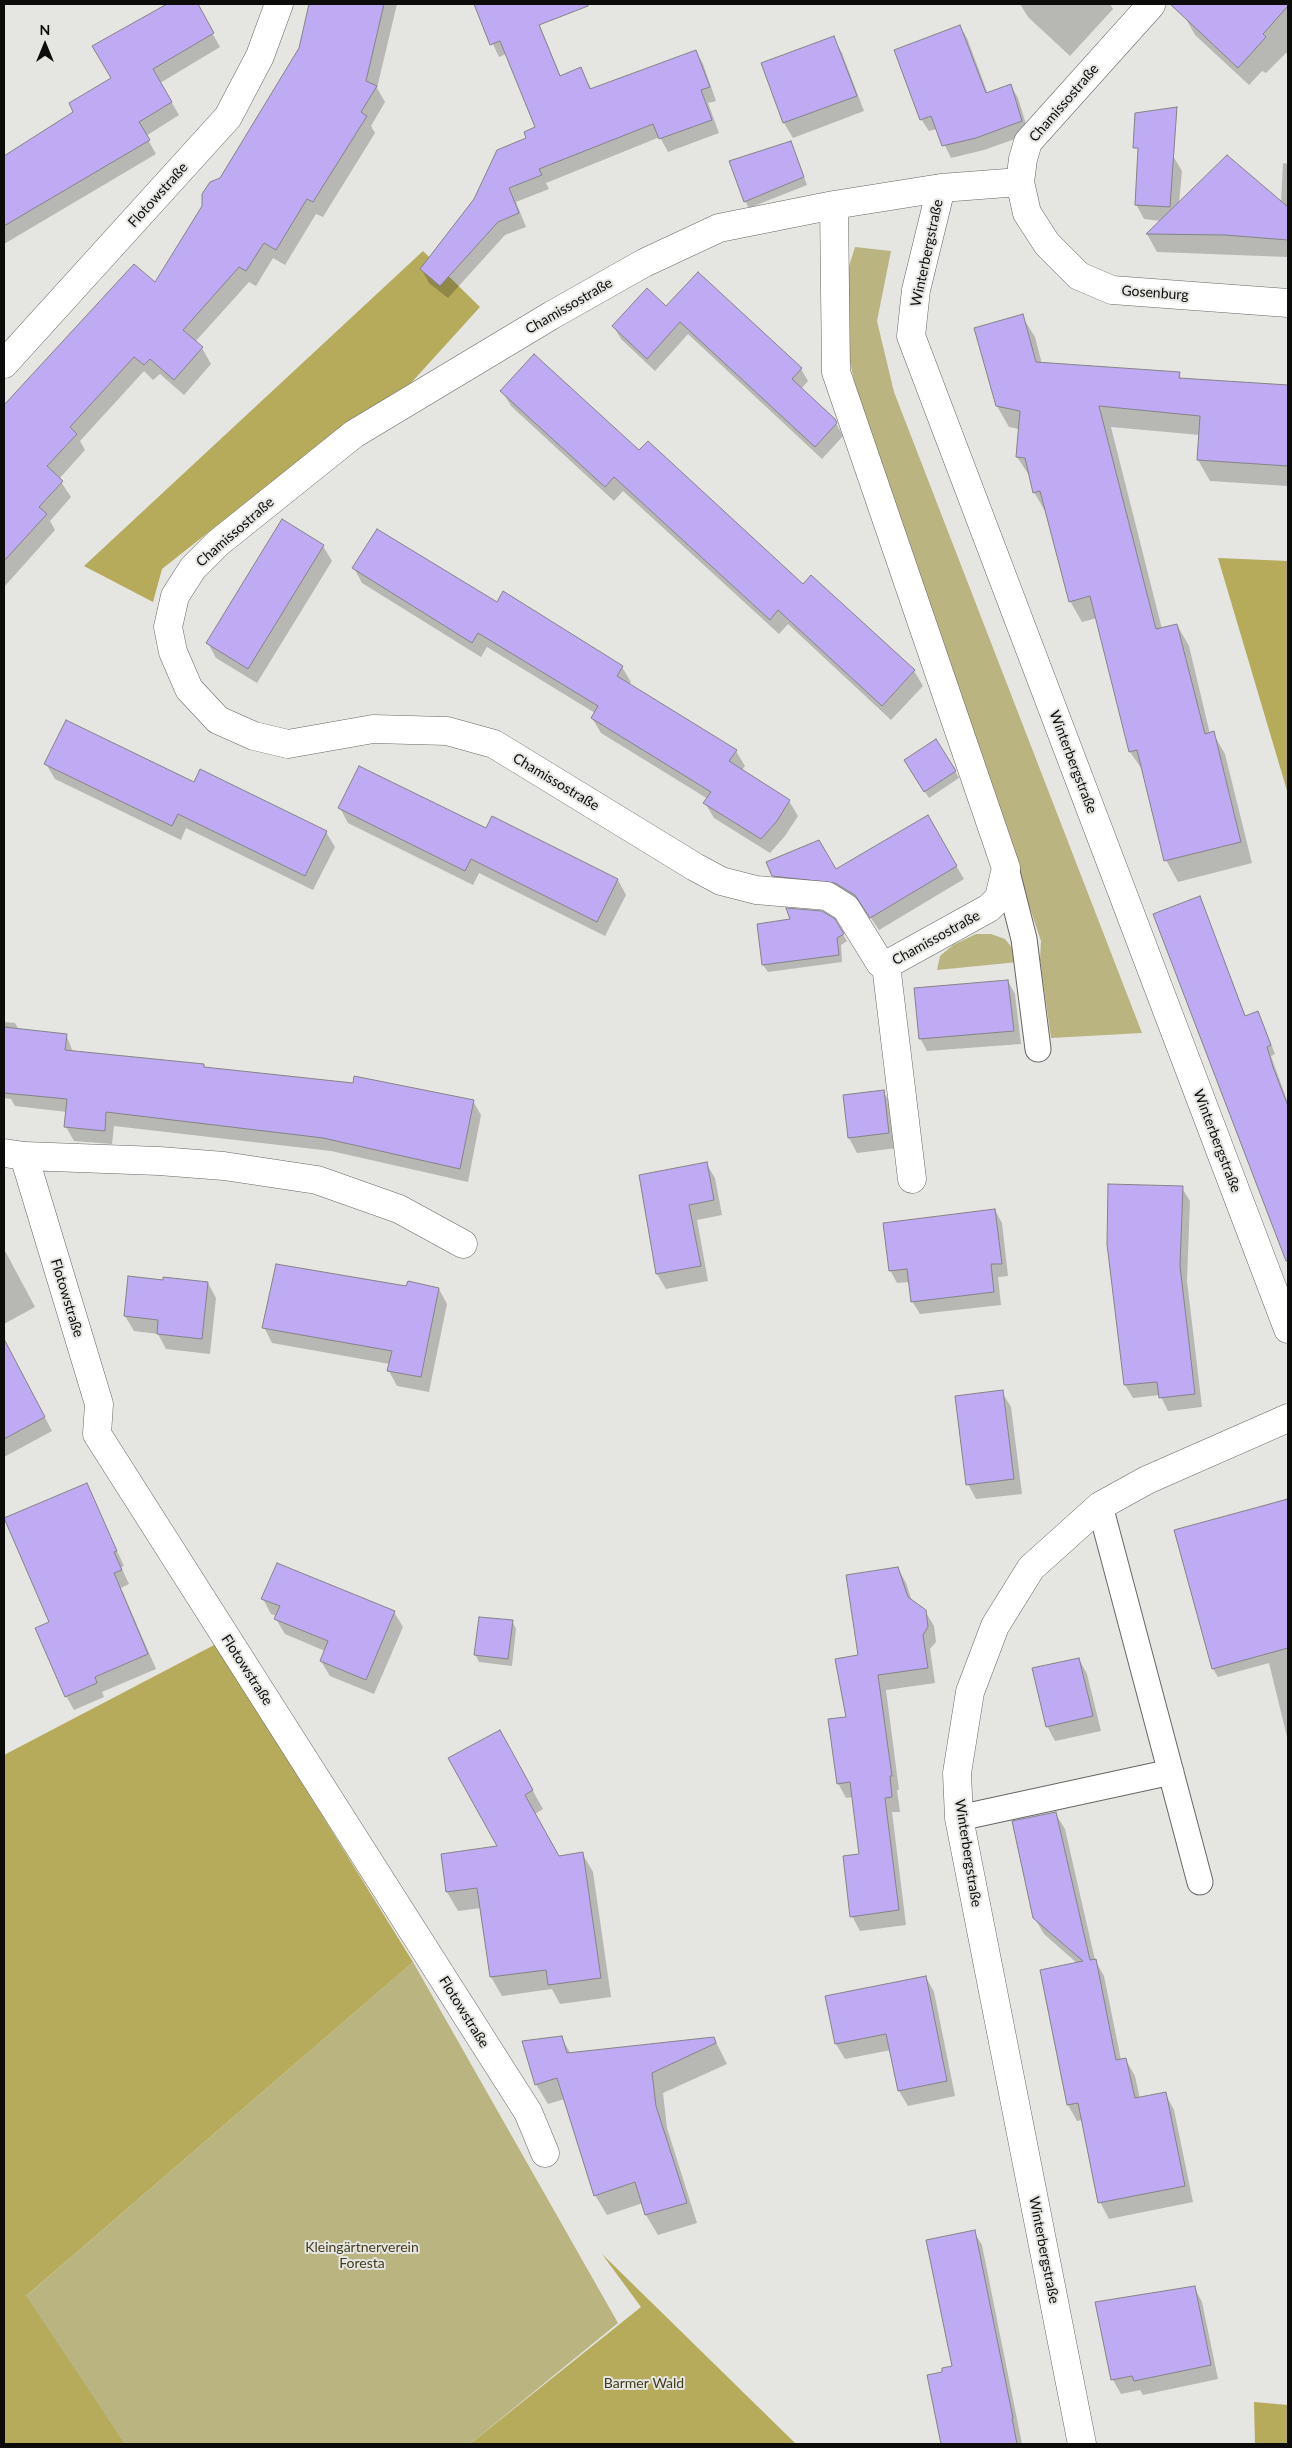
<!DOCTYPE html>
<html>
<head>
<meta charset="utf-8">
<style>
  body { margin:0 }
  #map { position:relative; width:1292px; height:2448px; overflow:hidden; background:#e5e5e2; font-family:Lato,sans-serif }
  canvas { display:block }
  .frame { position:absolute; inset:0; border:5px solid #0c0c0b; pointer-events:none }
  .north { position:absolute; left:20px; top:20px; width:50px; height:50px; -webkit-text-stroke:4px #e5e5e2; paint-order:stroke; rotate:0deg; font-size:14px; font-weight:700; line-height:20px; text-align:center; color:#0c0c0b }
  .north::after { content:''; display:block; margin:auto; width:18px; height:22px; background:#0c0c0b; clip-path:polygon(50% 0,100% 100%,50% 72%,0 100%) }
</style>
</head>
<body>
<div id="map">
<canvas width="1292" height="2448"></canvas>
<div class="frame"></div>
<div class="north">N</div>
</div>
<script>
const context = document.querySelector('canvas').getContext('2d');
context.lineJoin = 'round';
function fillPath(path, color) {
  context.fillStyle = color;
  context.fill(path, 'evenodd');
}
function shape(rows) {
  const path = new Path2D();
  for (const r of rows) {
    path.moveTo(r[0], r[1]);
    for (let i = 2; i < r.length; i += 2) path.lineTo(r[i], r[i + 1]);
  }
  return path;
}
function stroke(path, color, width, dash) {
  context.strokeStyle = color;
  context.lineWidth = width;
  context.lineCap = dash ? 'butt' : 'round';
  context.setLineDash(dash || []);
  context.stroke(path);
}
function label(font, color, halo, rows, align = 'center') {
  context.font = font + ' Lato,sans-serif';
  context.lineWidth = 4;
  context.setLineDash([]);
  context.textBaseline = 'middle';
  context.strokeStyle = halo;
  context.fillStyle = color;
  for (const [text, x, y, turn = 0] of rows) {
    context.save();
    context.translate(x, y);
    context.rotate((+turn || 0) * Math.PI / 180);
    context.textAlign = isNaN(turn) ? turn : align;
    if (halo) context.strokeText(text, 0, 0);
    context.fillText(text, 0, 0);
    context.restore();
  }
}
fillPath(shape([
  [855,247,891,251,877,321,894,392,1142,1033,1051,1038,1040,960,1041,941,856,390,848,352,846,276],
  [976,934,991,934,1005,939,1013,949,1018,962,937,970,940,956,953,945],
  [413,1962,618,2323,470,2444,125,2444,25,2297]
]), '#bab481');
fillPath(shape([
  [423,251,480,307,411,383,365,411,273,481,162,569,153,602,84,566],
  [1218,558,1288,561,1288,794],
  [216,1644,413,1962,26,2296,125,2444,4,2444,4,1755],
  [602,2254,796,2444,470,2444,641,2307],
  [1254,2402,1288,2405,1288,2444,1255,2444]
]), '#b5ab5b');
fillPath(shape([
  [169,4,196,4,220,47,160,83,179,115,146,136,156,154,4,244,4,153,6,157,75,112,113,78,94,47],
  [311,4,397,4,377,88,385,102,371,126,375,133,323,217,316,214,285,265,273,258,256,286,249,282,195,342,202,348,211,364,184,395,160,374,153,380,144,371,80,441,85,450,59,479,71,497,50,521,55,530,4,587,4,408,134,265,155,284,300,48],
  [497,4,531,4,561,77,581,69,592,90,696,51,703,64,716,101,708,103,719,133,668,152,660,137,546,183,549,189,516,202,526,227,505,235,448,298,429,283,422,270,536,127,506,54,499,57,478,12],
  [1020,4,1110,4,1113,9,1070,56,1028,17],
  [1197,4,1288,4,1288,54,1286,53,1266,73,1262,71,1249,85,1195,35,1185,17],
  [960,26,967,38,988,94,1011,86,1018,98,1029,134,984,150,951,158,937,129,929,131,921,119],
  [833,38,842,53,864,111,793,138,784,123,762,64],
  [794,150,807,185,749,208,745,201],
  [1173,156,1182,171,1179,203,1281,203,1283,163,1288,164,1288,257,1157,252,1147,234,1161,221,1144,219,1136,204],
  [666,308,801,369,808,381,801,389,834,419,843,436,822,459,688,334,655,371,621,339,614,327],
  [1022,316,1035,337,1042,364,1179,374,1182,380,1288,386,1288,486,1210,481,1198,460,1200,435,1111,427,1162,629,1177,625,1189,646,1210,734,1213,733,1225,754,1252,863,1178,882,1166,860,1144,772,1130,752,1097,618,1082,622,1070,601,1046,513,1034,492,1031,478,1017,457,1019,429,1009,427,997,406],
  [502,391,639,452,803,585,811,577,914,671,923,686,891,720,788,624,779,634,623,491,614,501,511,406],
  [323,546,332,561,257,683,216,658,208,643],
  [354,568,497,604,622,667,631,682,629,685,736,751,745,766,741,771,789,801,798,816,785,836,770,853,714,818,705,803,708,799,601,733,592,718,595,713,487,647,481,657,362,583],
  [46,764,194,783,326,832,335,847,313,890,186,828,181,840,55,779],
  [909,768,955,771,959,778,929,798],
  [340,808,487,830,618,880,626,895,605,936,479,873,473,885,348,823],
  [927,816,964,879,879,930,864,908,844,895,781,888,773,875,836,871],
  [1200,898,1246,1017,1257,1012,1262,1021,1275,1054,1271,1056,1288,1103,1281,1106,1288,1126,1288,1261,1269,1216],
  [834,920,847,941,841,945,842,962,768,972,763,965,758,925],
  [1008,981,1015,994,1021,1044,927,1051,920,1038],
  [4,1022,15,1023,19,1030,66,1035,73,1052,204,1065,206,1069,473,1101,481,1115,468,1182,331,1151,114,1126,112,1144,74,1141,66,1127,67,1112,15,1106,11,1099,4,1098],
  [883,1091,892,1106,897,1148,857,1153,849,1138],
  [706,1163,715,1178,722,1215,697,1220,708,1281,666,1289,657,1274,641,1176],
  [1182,1188,1190,1201,1187,1281,1202,1407,1168,1411,1160,1395,1133,1398,1125,1385],
  [995,1210,1002,1223,1008,1276,998,1277,1001,1305,920,1314,912,1301,910,1282,897,1283,890,1270],
  [4,1249,35,1307,4,1324],
  [360,1278,407,1287,439,1289,447,1304,429,1392,397,1386,389,1371,390,1364,272,1343,264,1327],
  [164,1282,208,1283,216,1298,210,1354,166,1349,158,1334,134,1331,125,1316],
  [4,1340,52,1431,4,1457],
  [1002,1392,1011,1407,1022,1494,976,1499,968,1484],
  [86,1484,124,1566,121,1567,129,1584,121,1588,156,1669,102,1692,104,1697,74,1710,66,1696],
  [1288,1498,1288,1741,1269,1663,1218,1677,1213,1669,1175,1531,1273,1505,1273,1503],
  [898,1568,906,1583,912,1601,925,1611,934,1626,936,1642,930,1649,935,1683,886,1690,899,1790,897,1790,900,1812,892,1812,906,1925,860,1931,852,1916,861,1855,853,1797,846,1798,838,1783,859,1656],
  [263,1599,394,1612,403,1627,374,1694,330,1676,321,1661,325,1651,285,1634,276,1619,277,1616,271,1614],
  [512,1621,516,1629,512,1666,479,1662,475,1654],
  [1079,1659,1087,1674,1101,1731,1055,1741,1047,1726],
  [510,1750,543,1809,535,1814,558,1857,582,1853,593,1872,611,1997,560,2004,552,1989,502,1996,491,1977,481,1908,458,1911,447,1892,443,1855,499,1847],
  [1055,1813,1065,1829,1095,1960,1104,1976,1121,2060,1126,2060,1135,2076,1140,2099,1165,2093,1174,2110,1193,2202,1109,2219,1100,2202,1083,2120,1077,2121,1068,2105,1078,1964,1044,1934,1034,1917],
  [926,1977,934,1992,955,2096,908,2106,899,2091,891,2050,845,2059,836,2044,827,1997],
  [561,2037,571,2054,714,2038,727,2064,663,2093,667,2128,697,2223,658,2235,646,2215,643,2203,607,2215,595,2195,565,2099,548,2104,536,2084],
  [974,2232,982,2245,1022,2444,942,2444,928,2376,944,2373,953,2367],
  [1194,2287,1202,2302,1218,2379,1143,2395,1140,2390,1121,2394,1113,2380,1097,2303]
]), '#0003');
const building = shape([
  [167,4,198,4,214,33,153,69,172,102,139,122,150,140,4,226,4,156,73,112,69,103,111,78,92,46,167,4],
  [309,4,384,4,366,81,377,86,361,112,367,116,313,202,307,199,276,250,264,243,246,271,239,267,183,330,203,347,174,380,150,359,144,365,134,357,70,427,77,434,47,466,63,481,39,507,47,514,4,561,4,405,134,264,155,282,202,206,202,194,210,182,220,178,299,48,309,4],
  [474,4,588,4,588,6,539,25,560,76,581,67,590,89,696,50,710,87,701,90,712,120,659,139,653,124,539,169,542,175,509,188,519,213,498,222,440,286,420,269,474,199,497,150,526,138,524,132,535,127,500,41,490,45,474,4],
  [1170,4,1288,4,1288,6,1263,34,1266,37,1238,68,1170,4],
  [960,25,986,93,1011,84,1022,121,976,138,942,146,931,116,920,120,894,50,960,25],
  [834,36,857,96,783,123,761,63,834,36],
  [1177,107,1170,207,1135,205,1138,148,1133,148,1135,113,1177,107],
  [791,141,804,177,744,202,729,161,791,141],
  [1227,155,1288,207,1288,240,1225,235,1146,234,1227,155],
  [698,272,802,368,792,379,835,419,837,423,815,447,680,322,647,359,612,326,647,288,666,306,698,272],
  [1023,314,1036,362,1180,372,1179,378,1288,385,1288,466,1197,460,1200,416,1099,406,1156,629,1177,624,1205,734,1214,731,1241,842,1164,861,1137,750,1129,752,1090,596,1069,602,1040,491,1033,493,1025,458,1016,457,1020,411,996,406,974,328,1023,314],
  [534,354,639,450,648,441,803,584,811,575,915,670,882,706,778,610,770,620,614,477,605,487,500,391,534,354],
  [282,519,324,545,248,669,206,643,282,519],
  [377,529,497,602,503,591,623,666,617,676,737,750,729,761,790,800,777,821,761,839,703,803,711,792,591,718,598,706,478,633,472,643,352,568,377,529],
  [66,720,194,782,200,769,327,831,305,876,178,814,172,826,44,764,66,720],
  [936,739,956,771,924,792,904,760,936,739],
  [359,766,486,828,492,816,618,879,597,922,471,859,465,871,338,808,359,766],
  [928,815,957,866,870,918,855,895,835,883,772,876,766,862,819,840,836,869,928,815],
  [1200,896,1245,1016,1258,1011,1271,1045,1267,1047,1273,1067,1288,1106,1288,1261,1286,1261,1153,914,1200,896],
  [786,908,822,911,835,919,844,934,837,938,839,955,762,965,757,924,790,919,786,908],
  [1008,980,1014,1031,919,1039,914,988,1008,980],
  [4,1027,67,1034,65,1050,204,1064,204,1067,353,1083,354,1076,474,1100,460,1169,323,1138,106,1112,105,1131,64,1127,67,1099,4,1093,4,1027],
  [884,1090,889,1133,848,1138,843,1095,884,1090],
  [707,1162,714,1200,689,1205,701,1266,656,1274,639,1175,707,1162],
  [1108,1184,1183,1186,1180,1266,1195,1394,1159,1398,1157,1382,1124,1385,1107,1244,1108,1184],
  [995,1209,1002,1264,991,1264,994,1292,911,1302,907,1269,889,1271,883,1223,995,1209],
  [276,1264,406,1286,408,1281,439,1288,421,1377,387,1371,392,1351,262,1328,276,1264],
  [128,1276,163,1280,163,1277,208,1282,202,1339,157,1334,158,1320,124,1316,128,1276],
  [4,1339,45,1417,4,1439,4,1339],
  [1003,1390,1014,1479,966,1485,955,1396,1003,1390],
  [87,1483,117,1551,114,1552,122,1570,114,1573,148,1654,95,1677,97,1683,65,1697,35,1628,49,1622,4,1518,87,1483],
  [1288,1499,1288,1648,1212,1669,1174,1530,1288,1499],
  [277,1563,395,1611,366,1680,320,1661,328,1641,274,1619,280,1606,261,1599,277,1563],
  [898,1567,908,1597,926,1610,928,1627,923,1635,928,1668,878,1675,892,1776,890,1776,892,1797,885,1798,899,1910,850,1917,843,1856,859,1854,850,1782,837,1784,828,1719,846,1717,835,1659,858,1655,846,1575,898,1567],
  [479,1617,513,1620,508,1659,474,1655,479,1617],
  [1079,1658,1093,1716,1046,1727,1032,1668,1079,1658],
  [500,1730,533,1790,525,1795,559,1856,583,1852,601,1978,548,1985,546,1970,490,1977,477,1888,446,1892,441,1854,497,1846,448,1758,500,1730],
  [1056,1812,1090,1960,1096,1959,1116,2060,1126,2058,1135,2098,1166,2092,1185,2186,1098,2203,1078,2103,1067,2105,1040,1970,1083,1961,1033,1918,1012,1821,1056,1812],
  [926,1976,947,2081,898,2091,886,2034,835,2044,825,1996,926,1976],
  [562,2036,567,2053,714,2037,716,2043,652,2073,656,2106,687,2203,645,2215,635,2182,594,2196,557,2078,535,2085,522,2041,562,2036],
  [975,2230,1013,2418,1012,2418,1017,2444,941,2444,927,2375,942,2372,942,2368,952,2366,926,2240,975,2230],
  [1195,2286,1211,2365,1134,2381,1132,2376,1111,2380,1095,2302,1195,2286]
]);
fillPath(building, '#beabf3');
stroke(building, '#848386', 1);
const service = shape([
  [1006,868,1024,939,1038,1049],
  [1100,1506,1200,1882],
  [959,1818,1171,1772]
]);
const minor = shape([
  [1020,182,1027,213,1047,244,1079,276,1112,290,1288,303],
  [941,188,916,290,911,336,1288,1329],
  [834,205,836,372,1006,868,999,898,989,908,886,965,880,963,846,908,827,896,756,890,721,881,695,867,494,744,447,731,373,729,288,744,254,736,218,720,189,689,173,652,168,627,175,596,193,568,218,543,354,434,552,315,644,263,719,228,834,205,941,188,1020,182,1023,159,1028,142,1151,5],
  [4,364,228,117,260,56,279,4],
  [886,965,912,1179],
  [4,1153,24,1156,159,1161,224,1166,317,1180,399,1209,463,1244],
  [24,1156,99,1404,97,1434,528,2112,545,2153],
  [1082,2444,959,1818,957,1773,970,1692,995,1626,1031,1568,1100,1506,1147,1480,1288,1418]
]);
stroke(service, '#686765', 27);
stroke(minor, '#686765', 29);
stroke(service, '#fff', 25);
stroke(minor, '#fff', 28);
label('14px', '#0c0c0b', '#e5e5e2', [
  ["Chamissostraße",1064,103,-49],
  ["Flotowstraße",158,195,-48],
  ["Winterbergstraße",927,253,-78],
  ["Gosenburg",1155,293,4],
  ["Chamissostraße",569,306,-30],
  ["Chamissostraße",235,532,-41],
  ["Winterbergstraße",1073,762,69],
  ["Chamissostraße",556,782,31],
  ["Chamissostraße",936,938,-29],
  ["Winterbergstraße",1217,1141,69],
  ["Flotowstraße",67,1298,73],
  ["Flotowstraße",247,1670,57],
  ["Winterbergstraße",968,1853,81],
  ["Flotowstraße",464,2012,58],
  ["Winterbergstraße",1044,2250,79]
]);
label('14px', '#413d1a', '#e5e5e2', [
  ["Kleingärtnerverein",362,2247],
  ["Foresta",362,2263],
  ["Barmer Wald",644,2383]
]);
</script>
</body>
</html>
